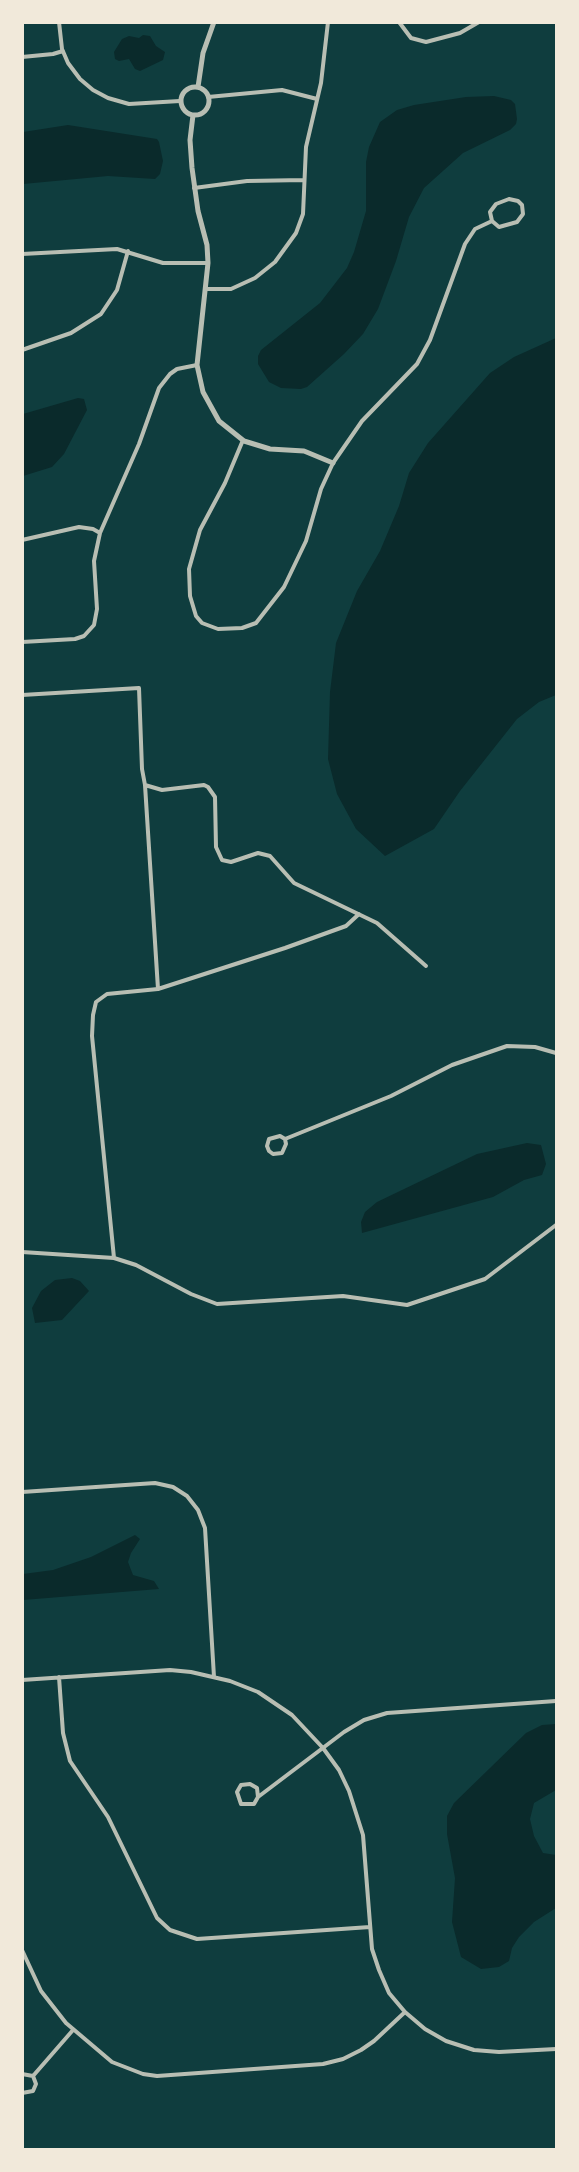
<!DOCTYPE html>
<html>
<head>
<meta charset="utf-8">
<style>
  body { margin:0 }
  #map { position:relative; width:579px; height:2172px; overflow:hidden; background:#0f3d3e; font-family:Poppins,sans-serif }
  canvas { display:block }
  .frame { position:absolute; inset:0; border:24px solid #f1e9da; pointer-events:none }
</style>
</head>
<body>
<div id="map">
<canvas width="579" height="2172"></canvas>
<div class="frame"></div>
</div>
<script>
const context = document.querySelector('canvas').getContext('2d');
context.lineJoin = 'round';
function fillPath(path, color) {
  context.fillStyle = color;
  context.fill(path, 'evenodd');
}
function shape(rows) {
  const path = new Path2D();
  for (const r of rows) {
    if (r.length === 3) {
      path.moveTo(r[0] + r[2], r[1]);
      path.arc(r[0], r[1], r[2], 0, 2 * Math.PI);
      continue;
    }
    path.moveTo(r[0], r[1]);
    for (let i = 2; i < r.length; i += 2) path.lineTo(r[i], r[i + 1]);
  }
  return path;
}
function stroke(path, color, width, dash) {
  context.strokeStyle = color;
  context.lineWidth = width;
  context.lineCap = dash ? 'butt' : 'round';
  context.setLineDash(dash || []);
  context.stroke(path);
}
fillPath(shape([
  [143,35,150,36,156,46,165,52,163,60,140,71,135,69,129,59,119,61,115,59,114,52,122,39,129,36,139,38],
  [494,96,511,100,515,104,517,119,516,124,510,130,463,153,424,188,409,217,396,261,378,309,363,334,344,354,307,387,301,389,281,388,269,382,258,364,258,356,261,350,320,303,347,268,354,252,366,211,366,162,369,147,380,122,397,110,414,105,466,97],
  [68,125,157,139,159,142,163,161,160,174,155,179,108,176,23,184,23,132],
  [556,338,556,695,539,702,517,719,460,791,434,829,385,856,356,829,337,794,328,759,330,692,336,643,357,591,380,551,399,506,409,473,428,443,490,373,514,357],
  [78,398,84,399,87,410,64,454,52,467,23,476,23,414],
  [527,1143,541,1145,546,1164,542,1175,524,1180,493,1197,362,1233,361,1222,365,1212,377,1202,477,1154],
  [72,1278,80,1281,89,1291,62,1320,35,1323,32,1308,41,1291,55,1280],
  [135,1535,140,1539,131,1553,128,1562,133,1575,154,1581,159,1589,23,1600,23,1574,53,1570,91,1557],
  [556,1724,556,1790,534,1803,530,1819,534,1836,543,1853,556,1855,556,1908,534,1922,519,1937,512,1948,509,1961,499,1967,481,1969,461,1957,452,1922,455,1878,447,1834,447,1816,454,1803,526,1733,542,1725]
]), '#0a2a2b');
stroke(shape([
  [59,22,62,49,68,63,80,79,93,90,108,98,129,104,180,101],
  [399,22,411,38,426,42,460,33,479,22],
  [22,57,53,54,63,51],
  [208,97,282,90,317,99],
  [194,188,247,181,304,180],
  [509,199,518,201,522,205,523,214,517,222,499,227,492,221,490,212,496,204,509,199],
  [22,254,117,249,163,263,208,263],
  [207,289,231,289,255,278,275,262,296,233,303,214,306,147,321,83,328,22],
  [22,350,71,333,101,314,117,290,128,251],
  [243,440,225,483,200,530,189,569,190,596,196,616,202,623,218,629,242,628,256,623,284,587,306,541,321,489,333,463,362,421,417,364,430,340,465,244,475,229,492,221],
  [22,540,79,527,93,529,100,533],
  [22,642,75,639,84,636,94,625,97,609,94,561,100,533,139,444,159,388,170,374,177,369,197,365],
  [22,695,139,688,142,769,145,785,158,989],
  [145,785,162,790,204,785,208,787,215,797,216,847,222,860,231,862,258,853,270,856,294,883,377,923,426,966],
  [285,1139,286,1144,282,1153,273,1154,269,1151,267,1146,269,1139,280,1136,285,1139,391,1096,452,1065,507,1046,535,1047,556,1053],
  [22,1252,114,1258,136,1265,191,1294,217,1304,343,1296,407,1305,485,1279,556,1225],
  [114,1258,92,1036,93,1015,96,1002,107,994,158,989,285,948,346,926,359,914],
  [22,1492,155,1483,173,1487,187,1496,198,1510,205,1528,214,1677],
  [59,1677,63,1733,70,1761,108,1817,157,1918,170,1930,197,1939,370,1927],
  [22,1680,170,1670,191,1672,230,1681,258,1692,292,1715,323,1748,339,1770,349,1791,363,1835,372,1949,379,1970,389,1993,405,2012,425,2029,446,2041,474,2050,499,2052,556,2049],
  [258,1797,257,1788,250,1784,241,1785,237,1792,241,1804,254,1804,258,1797,344,1732,364,1720,387,1713,556,1701],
  [22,1950,41,1991,66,2023,112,2062,143,2074,157,2076,323,2064,343,2059,361,2050,374,2041,405,2012],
  [22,2074,33,2076,36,2084,33,2091,22,2093],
  [33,2076,73,2030]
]), '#b8beb3', 4);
stroke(shape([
  [195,101,14],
  [198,87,203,53,214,22],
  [193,115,190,140,192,168,198,211,207,245,208,263,197,365,203,392,219,421,244,441,270,449,304,451,333,463]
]), '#b8beb3', 5);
</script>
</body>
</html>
